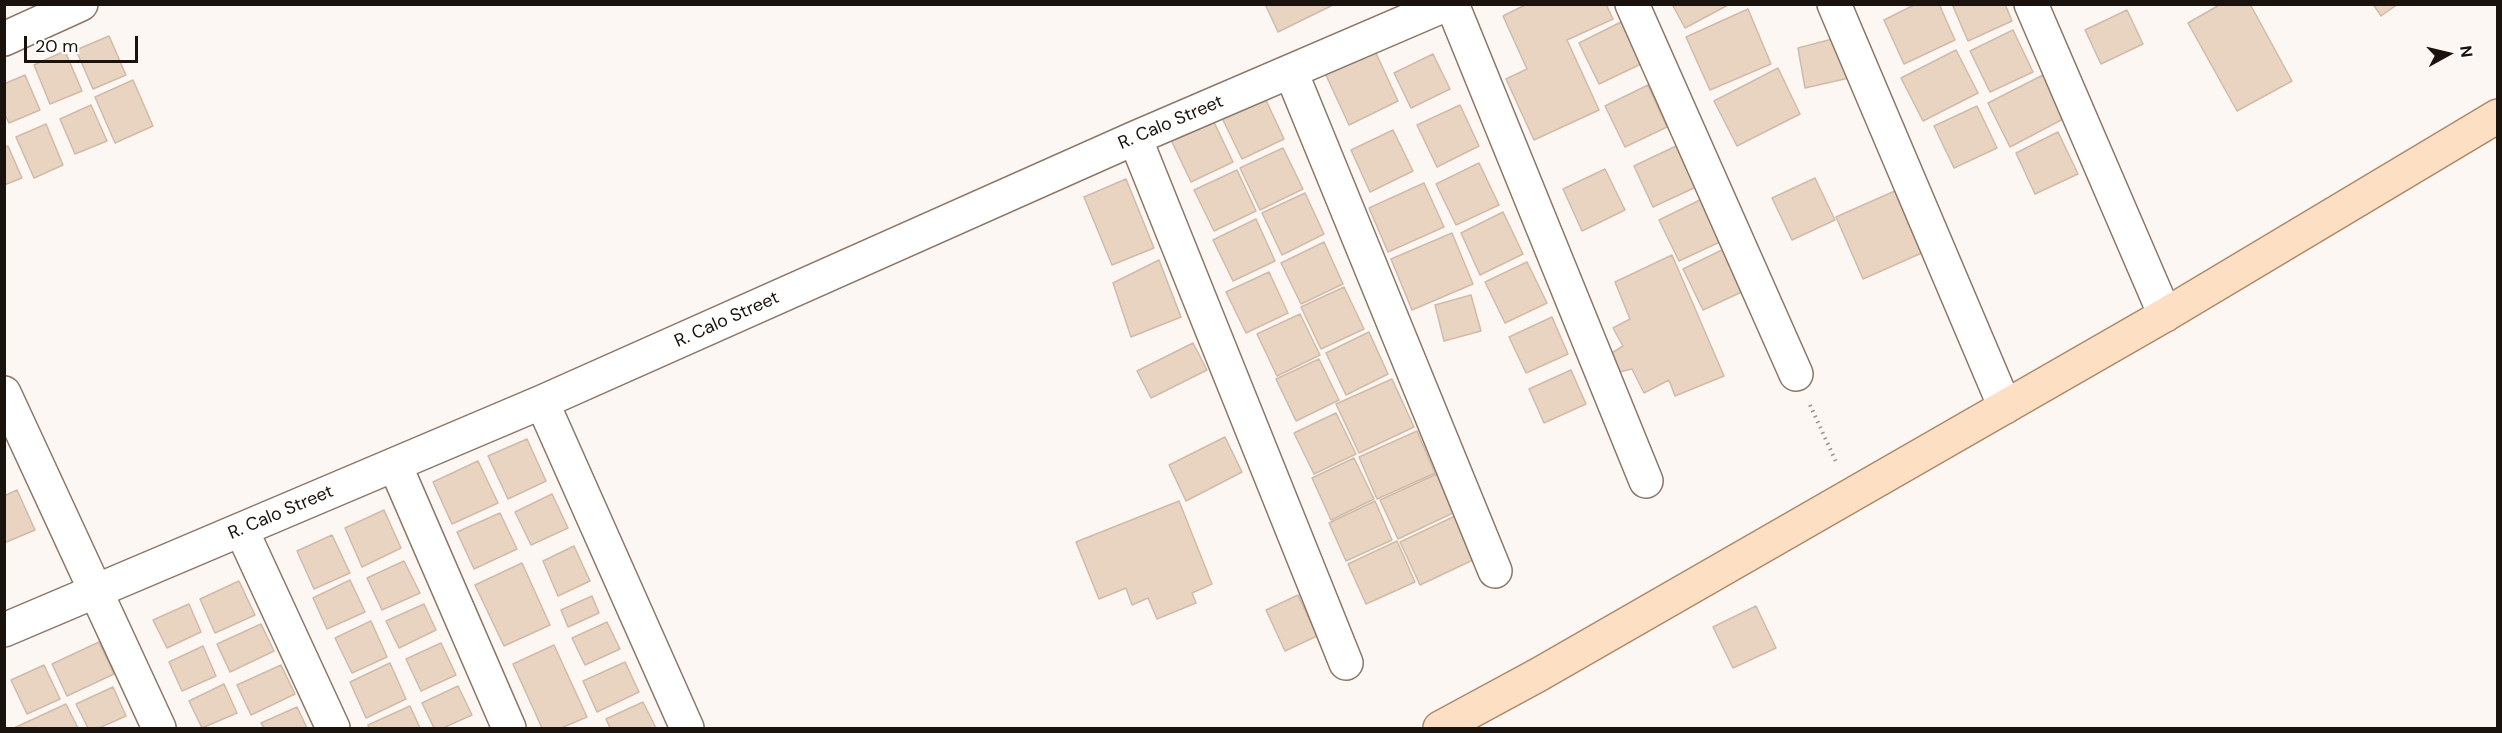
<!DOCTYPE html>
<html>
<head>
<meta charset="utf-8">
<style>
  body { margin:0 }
  #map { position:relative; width:2502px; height:733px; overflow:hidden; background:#fcf7f3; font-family:"DM Sans",sans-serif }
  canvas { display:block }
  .frame { position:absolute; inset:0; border:6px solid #1a120c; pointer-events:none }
  .north { position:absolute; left:2418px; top:24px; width:60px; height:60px; -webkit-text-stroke:4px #fff; paint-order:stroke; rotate:82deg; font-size:16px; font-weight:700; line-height:24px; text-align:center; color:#1a120c }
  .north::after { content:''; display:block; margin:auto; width:21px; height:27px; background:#1a120c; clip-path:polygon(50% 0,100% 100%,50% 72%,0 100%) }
  .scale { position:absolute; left:24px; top:36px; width:114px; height:27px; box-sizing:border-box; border:3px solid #1a120c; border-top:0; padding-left:8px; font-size:18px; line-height:21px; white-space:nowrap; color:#1a120c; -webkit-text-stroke:4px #fff; paint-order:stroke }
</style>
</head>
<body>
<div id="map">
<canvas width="2502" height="733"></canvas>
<div class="frame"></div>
<div class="north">N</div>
<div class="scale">20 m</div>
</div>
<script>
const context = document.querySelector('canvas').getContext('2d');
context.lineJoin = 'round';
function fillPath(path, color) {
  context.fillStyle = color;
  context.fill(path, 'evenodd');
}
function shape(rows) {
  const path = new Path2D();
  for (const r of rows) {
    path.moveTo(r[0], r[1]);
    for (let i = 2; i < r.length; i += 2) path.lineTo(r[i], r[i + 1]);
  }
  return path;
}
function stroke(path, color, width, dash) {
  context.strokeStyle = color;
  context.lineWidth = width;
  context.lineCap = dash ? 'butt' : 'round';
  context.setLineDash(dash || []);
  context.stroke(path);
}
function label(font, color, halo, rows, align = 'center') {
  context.font = font + ' "DM Sans",sans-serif';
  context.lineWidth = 6;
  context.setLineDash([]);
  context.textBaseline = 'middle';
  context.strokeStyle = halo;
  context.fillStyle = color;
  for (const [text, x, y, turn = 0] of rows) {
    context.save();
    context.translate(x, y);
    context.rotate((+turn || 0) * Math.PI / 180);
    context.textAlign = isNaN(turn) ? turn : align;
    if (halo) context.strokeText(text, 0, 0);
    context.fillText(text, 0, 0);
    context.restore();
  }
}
const building = shape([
  [1265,4,1335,4,1278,32,1265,4],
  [1527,4,1606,4,1613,19,1567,40,1599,110,1534,140,1506,79,1527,69,1503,16,1527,4],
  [1672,4,1730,4,1685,28,1672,4],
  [1916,4,1939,4,1955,40,1904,64,1884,20,1916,4],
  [1952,4,2005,4,2012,21,1968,41,1952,4],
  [2221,4,2250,4,2292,81,2237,111,2188,23,2221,4],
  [2373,4,2398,4,2381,16,2373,4],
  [1748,9,1771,64,1710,90,1686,37,1748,9],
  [2127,10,2143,44,2101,64,2085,30,2127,10],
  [1621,22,1641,64,1599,84,1579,43,1621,22],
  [2013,30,2033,72,1990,92,1970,51,2013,30],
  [109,36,126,75,93,89,76,50,109,36],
  [1840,37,1849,78,1805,88,1798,48,1840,37],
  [1956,50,1978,93,1923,121,1901,78,1956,50],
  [65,51,82,91,50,104,34,65,65,51],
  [1375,51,1398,101,1349,125,1325,73,1375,51],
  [1433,54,1450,89,1411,108,1394,73,1433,54],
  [1778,68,1800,114,1737,146,1714,101,1778,68],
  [25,75,40,110,9,123,4,113,4,84,25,75],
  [2043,75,2065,118,2010,147,1988,103,2043,75],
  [133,80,153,126,115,143,95,97,133,80],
  [1648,85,1667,127,1625,147,1605,106,1648,85],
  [1265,98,1284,139,1242,159,1222,118,1265,98],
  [91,105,107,141,75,154,60,119,91,105],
  [1460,105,1479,146,1437,167,1417,125,1460,105],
  [1977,106,1997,148,1954,168,1934,126,1977,106],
  [1213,120,1233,162,1191,182,1171,140,1213,120],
  [46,124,63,165,34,178,16,137,46,124],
  [1393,130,1413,171,1370,192,1351,150,1393,130],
  [2058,132,2078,174,2035,194,2016,153,2058,132],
  [8,146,22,178,4,185,4,147,8,146],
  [1676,146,1696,187,1653,207,1634,166,1676,146],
  [1283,148,1303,189,1260,210,1240,168,1283,148],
  [1479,163,1499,205,1456,225,1436,184,1479,163],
  [1605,169,1625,210,1582,231,1563,189,1605,169],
  [1237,170,1256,211,1214,231,1194,190,1237,170],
  [1815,178,1835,220,1792,240,1772,198,1815,178],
  [1126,179,1154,248,1112,265,1084,197,1126,179],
  [1424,183,1444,227,1388,252,1369,208,1424,183],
  [1897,190,1924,252,1863,279,1836,217,1897,190],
  [1305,193,1324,234,1282,255,1262,213,1305,193],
  [1702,199,1722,241,1679,261,1659,220,1702,199],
  [1503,212,1523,254,1480,275,1461,233,1503,212],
  [1256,219,1275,261,1233,281,1213,240,1256,219],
  [1452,233,1473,284,1412,310,1391,259,1452,233],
  [1324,242,1343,284,1301,304,1281,263,1324,242],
  [1726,248,1746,290,1703,310,1683,269,1726,248],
  [1672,255,1724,376,1675,396,1669,380,1644,393,1632,369,1619,372,1610,354,1623,346,1613,328,1630,319,1615,282,1672,255],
  [1159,260,1181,317,1131,337,1113,283,1159,260],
  [1527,262,1547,303,1505,323,1485,282,1527,262],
  [1269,272,1288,313,1246,333,1226,292,1269,272],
  [1344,287,1364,329,1321,349,1301,307,1344,287],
  [1471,295,1481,331,1444,341,1435,305,1471,295],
  [1300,314,1320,355,1277,376,1257,334,1300,314],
  [1552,317,1568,354,1526,373,1509,337,1552,317],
  [1369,332,1388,374,1346,395,1326,353,1369,332],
  [1193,343,1207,370,1151,398,1137,371,1193,343],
  [1319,359,1339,400,1296,421,1276,379,1319,359],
  [1571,370,1586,404,1544,423,1529,389,1571,370],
  [1392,379,1414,427,1359,453,1336,404,1392,379],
  [1336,413,1356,454,1314,474,1294,433,1336,413],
  [1417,431,1435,473,1377,499,1359,457,1417,431],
  [1225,437,1242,472,1186,501,1169,465,1225,437],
  [527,439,546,481,508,499,488,456,527,439],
  [1354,458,1374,499,1331,520,1312,478,1354,458],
  [478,461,498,503,452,524,433,482,478,461],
  [1437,474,1453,513,1398,539,1380,500,1437,474],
  [17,490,35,530,4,543,4,496,17,490],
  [552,494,568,528,531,545,515,512,552,494],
  [1179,501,1212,584,1192,593,1196,603,1157,619,1148,598,1132,605,1126,588,1099,599,1076,542,1179,501],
  [1375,501,1392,540,1346,561,1329,523,1375,501],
  [384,510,401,548,362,567,345,528,384,510],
  [500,513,517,549,474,569,457,532,500,513],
  [1455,516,1475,559,1420,585,1400,542,1455,516],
  [332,535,350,573,314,589,297,551,332,535],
  [1397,541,1415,582,1366,604,1348,564,1397,541],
  [574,546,590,581,558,596,543,561,574,546],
  [404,561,420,593,382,610,367,578,404,561],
  [522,563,550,625,504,646,475,585,522,563],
  [350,580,365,612,327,629,313,598,350,580],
  [239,581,255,615,215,633,200,599,239,581],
  [1298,595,1317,636,1285,651,1266,610,1298,595],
  [592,596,599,613,568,627,561,610,592,596],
  [189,604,201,632,167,648,153,620,189,604],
  [424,604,436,630,399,648,386,621,424,604],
  [1756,606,1776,648,1733,668,1713,627,1756,606],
  [371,621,387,657,352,673,335,638,371,621],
  [607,622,620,649,585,665,572,638,607,622],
  [261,624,274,651,230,672,217,644,261,624],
  [99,642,114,674,67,696,52,664,99,642],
  [441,643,456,675,421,691,406,659,441,643],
  [554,645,587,717,561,728,542,728,513,664,554,645],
  [203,646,216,676,182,691,169,662,203,646],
  [625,662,639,692,597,712,583,681,625,662],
  [390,663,406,699,366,718,350,682,390,663],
  [44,665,60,699,27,714,11,680,44,665],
  [281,665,295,694,251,715,237,685,281,665],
  [224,684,237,713,202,728,189,701,224,684],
  [458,686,472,715,443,728,434,728,422,703,458,686],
  [113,687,126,716,99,728,88,728,76,704,113,687],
  [643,702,656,728,610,728,606,719,643,702],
  [66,704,78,728,14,728,66,704],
  [410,706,420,728,369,728,368,725,410,706],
  [297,707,307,728,264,728,261,723,297,707]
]);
fillPath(building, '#e9d4c2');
stroke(building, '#d0bba9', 1.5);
const minor = shape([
  [1452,4,1646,481],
  [1632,4,1796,374],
  [1834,4,2005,407],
  [2031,4,2165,315],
  [4,39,81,4],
  [1291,72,1495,571],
  [1135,138,1346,663],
  [4,393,159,728],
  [542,402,687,728],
  [395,465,509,728],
  [242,531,333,728],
  [4,630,542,402,1135,138,1447,4]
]);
const major = shape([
  [1440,728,1538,675,2165,315,2498,116]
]);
stroke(minor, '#8b7767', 36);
stroke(major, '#ad896a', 36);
stroke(shape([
  [1810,405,1837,464]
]), '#9a938e', 4, [1.5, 4.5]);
stroke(minor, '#fff', 33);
stroke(major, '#fddfc4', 33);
label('18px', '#1a120c', '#fff', [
  ["R. Calo Street",1171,123,-23],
  ["R. Calo Street",727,320,-24],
  ["R. Calo Street",281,513,-23]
]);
</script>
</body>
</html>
